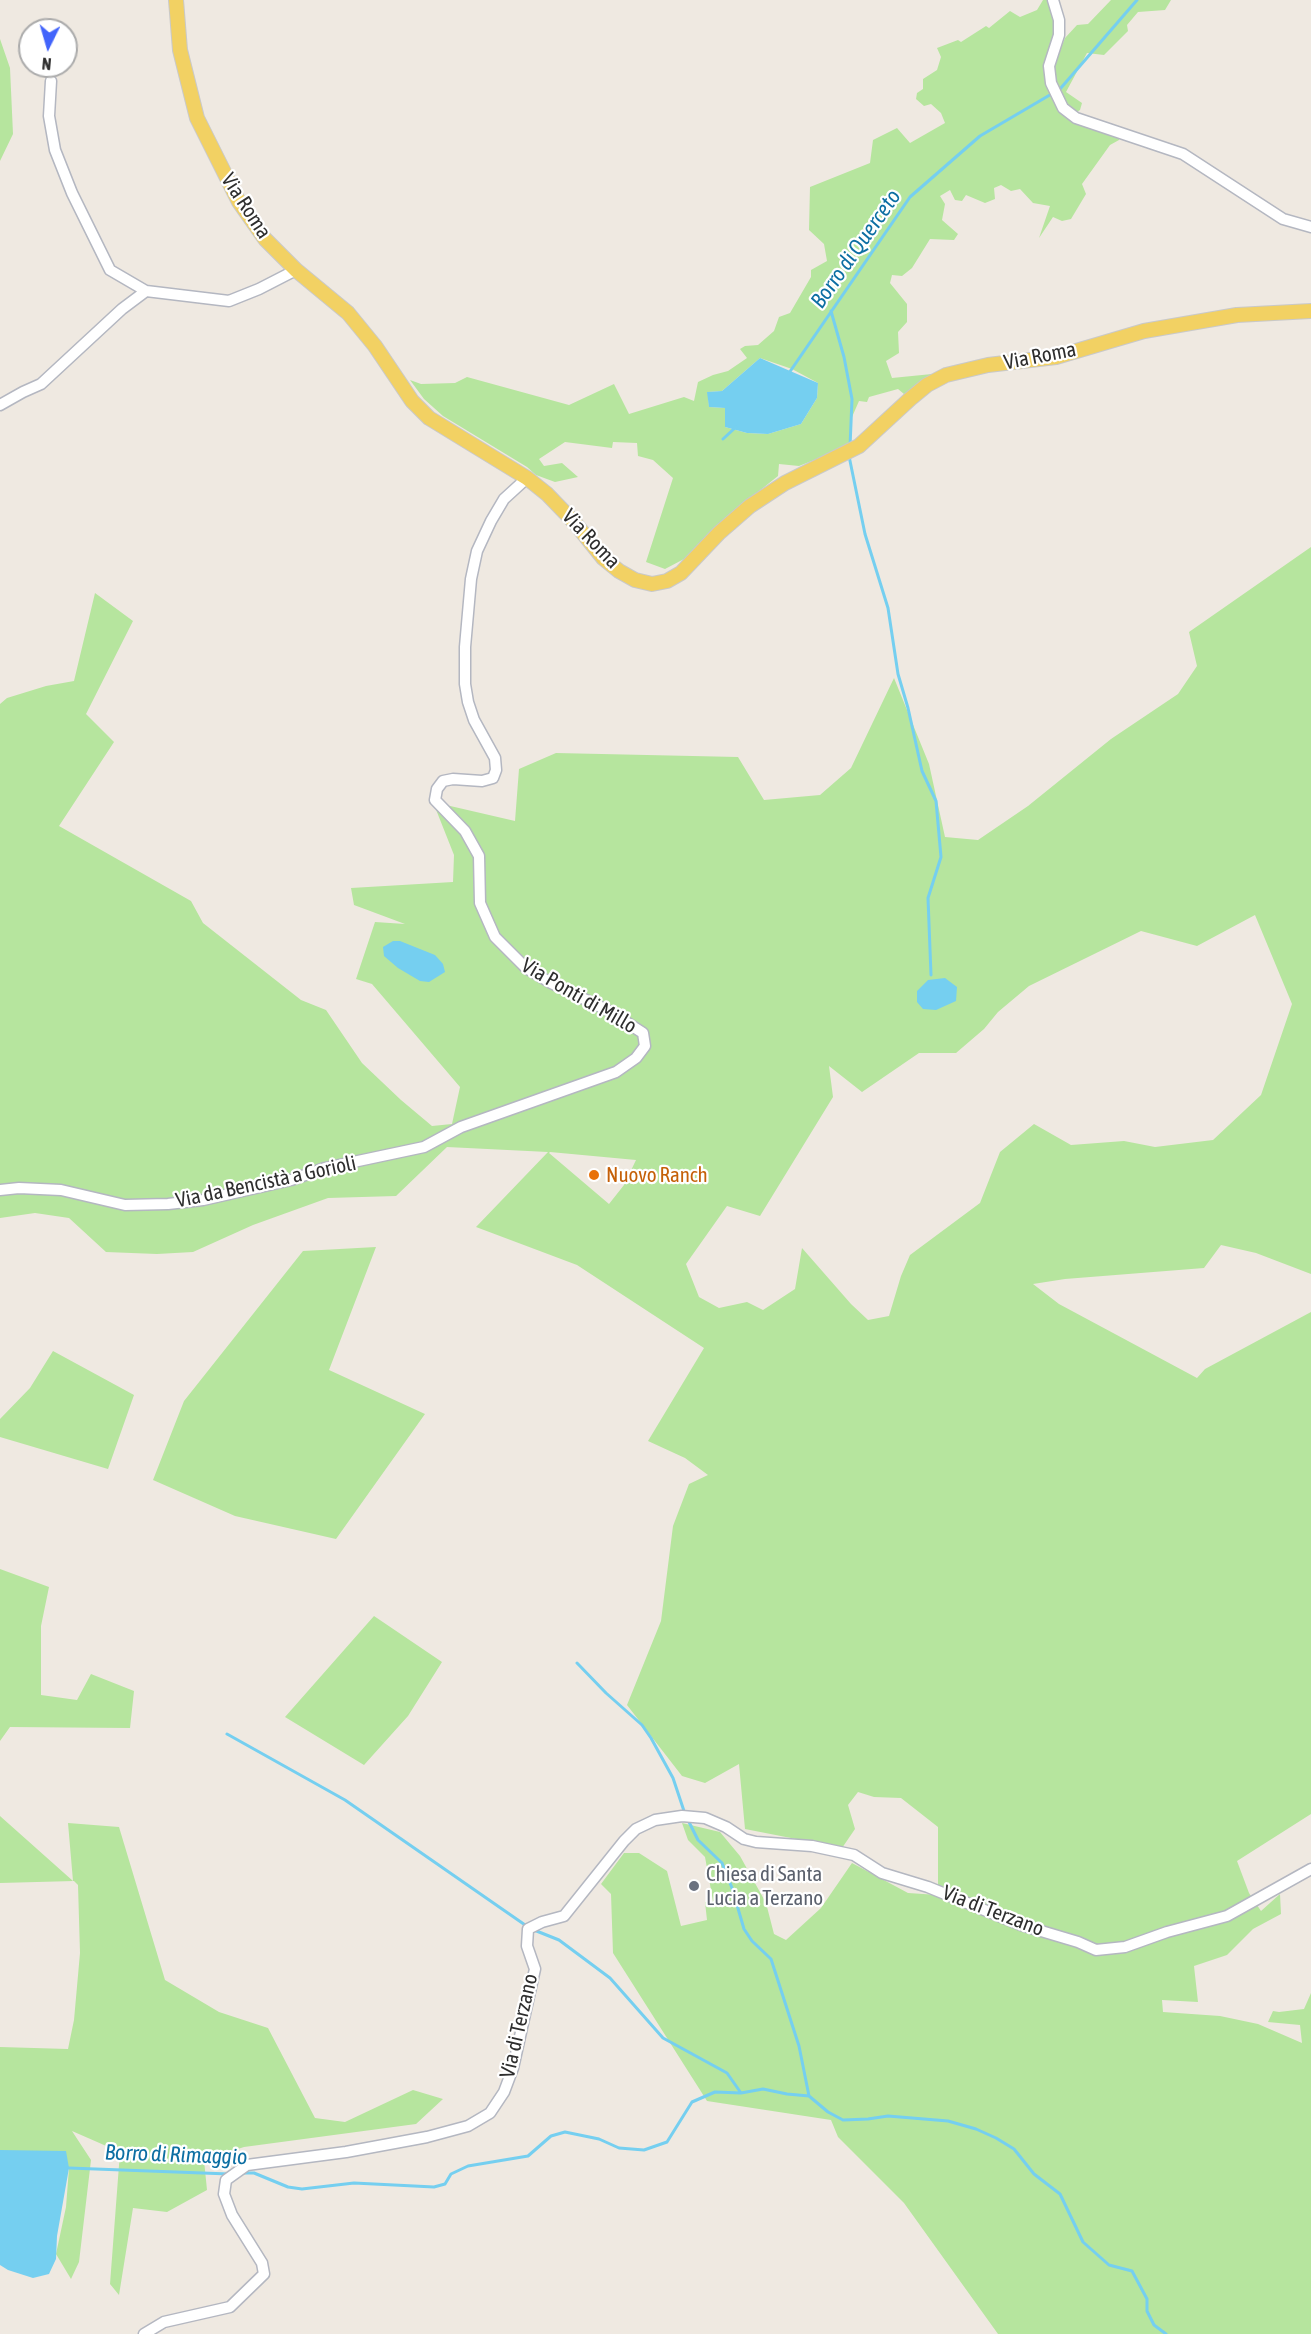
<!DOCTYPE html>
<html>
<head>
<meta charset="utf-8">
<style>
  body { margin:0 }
  #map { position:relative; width:1311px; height:2334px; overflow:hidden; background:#efe9e1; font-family:"Asap Condensed",sans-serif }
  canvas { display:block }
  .north { position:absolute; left:18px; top:18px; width:60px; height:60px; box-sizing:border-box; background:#fff; border:2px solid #ababab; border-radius:50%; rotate:185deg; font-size:16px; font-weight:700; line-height:24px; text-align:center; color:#2e2e2e }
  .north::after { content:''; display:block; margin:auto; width:21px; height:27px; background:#4264fb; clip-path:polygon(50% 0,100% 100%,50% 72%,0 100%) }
</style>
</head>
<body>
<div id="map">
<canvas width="1311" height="2334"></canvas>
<div class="north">N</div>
</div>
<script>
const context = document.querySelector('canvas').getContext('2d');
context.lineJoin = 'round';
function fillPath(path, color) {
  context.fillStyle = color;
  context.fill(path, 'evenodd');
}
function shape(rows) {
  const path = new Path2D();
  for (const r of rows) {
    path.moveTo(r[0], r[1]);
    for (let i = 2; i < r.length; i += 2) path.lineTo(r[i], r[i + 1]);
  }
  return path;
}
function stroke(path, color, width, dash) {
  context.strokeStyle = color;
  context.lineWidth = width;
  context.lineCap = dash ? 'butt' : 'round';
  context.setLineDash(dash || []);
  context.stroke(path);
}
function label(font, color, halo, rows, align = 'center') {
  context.font = font + ' "Asap Condensed",sans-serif';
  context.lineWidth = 4.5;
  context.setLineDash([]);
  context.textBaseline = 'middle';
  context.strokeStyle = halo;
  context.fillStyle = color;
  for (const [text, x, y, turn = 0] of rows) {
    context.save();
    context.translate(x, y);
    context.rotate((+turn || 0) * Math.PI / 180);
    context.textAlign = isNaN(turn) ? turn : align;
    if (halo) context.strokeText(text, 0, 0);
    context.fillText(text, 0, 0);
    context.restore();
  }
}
fillPath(shape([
  [1043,0,1053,0,1059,20,1059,35,1049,66,1050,75,1065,38,1077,25,1088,24,1111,0,1171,0,1165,10,1138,12,1127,25,1128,31,1104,55,1087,53,1066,92,1082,103,1080,110,1077,112,1073,113,1069,108,1066,109,1076,118,1119,133,1119,140,1110,145,1082,184,1086,194,1071,219,1062,221,1053,217,1039,238,1050,206,1033,203,1020,189,1011,191,1001,185,994,188,995,199,985,203,966,195,962,201,955,200,950,190,940,196,945,204,942,220,958,234,954,240,930,239,912,268,902,276,892,275,890,283,907,304,907,322,898,332,899,353,886,361,892,378,932,374,927,385,910,399,898,389,869,397,867,402,859,401,852,417,850,446,799,466,779,464,778,476,748,500,684,559,665,569,646,562,673,478,653,460,638,456,637,443,613,442,612,448,565,442,539,459,544,466,562,463,578,477,555,482,536,475,527,467,443,416,424,399,410,380,421,384,455,383,467,377,569,405,614,384,629,414,684,397,694,401,698,382,713,375,728,371,747,358,740,349,745,346,758,345,774,331,779,317,790,313,811,277,811,270,827,261,824,244,809,230,810,187,870,163,873,140,897,128,910,143,945,123,941,113,931,104,924,106,916,99,917,93,923,89,923,79,937,70,941,57,937,48,958,40,961,42,986,26,989,28,1010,11,1020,17,1037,10],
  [760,358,792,369,818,383,817,398,801,424,768,434,747,433,725,427,725,408,709,407,708,392,722,391],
  [0,39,10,68,13,134,0,161],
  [1311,547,1311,1274,1256,1253,1221,1245,1204,1268,1065,1279,1033,1284,1059,1304,1197,1378,1205,1369,1311,1312,1311,1814,1237,1861,1249,1893,1261,1911,1280,1894,1281,1914,1253,1929,1227,1955,1194,1966,1198,2002,1162,2000,1163,2012,1220,2016,1258,2024,1302,2043,1300,2025,1268,2022,1273,2011,1279,2012,1304,2009,1311,1993,1311,2334,998,2334,904,2203,838,2137,831,2120,707,2101,613,1953,611,1894,601,1884,624,1853,639,1853,667,1871,681,1926,707,1920,705,1902,713,1901,705,1857,688,1840,682,1823,720,1832,740,1856,766,1903,774,1934,786,1940,821,1908,852,1863,908,1893,938,1895,938,1827,901,1798,874,1797,858,1792,848,1805,855,1829,842,1848,745,1829,739,1764,705,1783,682,1776,627,1705,661,1621,673,1526,689,1484,708,1475,685,1458,648,1441,704,1348,577,1265,476,1227,548,1152,447,1147,396,1196,328,1198,253,1225,193,1252,157,1254,106,1252,69,1218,35,1213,0,1218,0,704,7,698,46,686,74,681,95,593,133,621,86,714,114,742,59,826,191,901,203,923,301,1000,326,1010,362,1063,401,1100,432,1126,452,1124,460,1087,372,984,356,979,375,922,405,924,354,905,351,888,453,882,454,855,433,802,515,821,519,769,556,753,738,757,764,800,820,795,851,768,894,678,929,764,945,837,978,840,1028,806,1111,739,1178,694,1197,666,1189,632],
  [1255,915,1292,1004,1261,1095,1213,1140,1155,1147,1124,1141,1071,1145,1034,1124,1000,1152,980,1203,910,1255,901,1276,889,1316,868,1320,851,1304,802,1248,795,1289,763,1310,747,1302,719,1308,699,1297,686,1264,727,1206,760,1216,833,1097,829,1066,862,1092,919,1053,956,1053,984,1029,998,1012,1029,986,1141,931,1197,946],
  [549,1153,550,1152,636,1160,624,1185,609,1204],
  [376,1247,329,1370,425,1414,336,1539,235,1516,153,1480,184,1401,303,1251],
  [53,1351,134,1395,108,1469,0,1437,0,1419,30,1388],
  [0,1569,49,1587,41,1626,41,1695,77,1700,91,1674,134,1691,130,1728,10,1727,0,1741],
  [374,1616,442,1662,408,1716,364,1765,285,1717],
  [0,1816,73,1881,68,1823,119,1827,165,1980,219,2012,268,2028,315,2118,345,2122,413,2090,443,2099,416,2124,244,2147,204,2160,207,2190,167,2212,133,2208,119,2295,110,2284,120,2152,72,2131,91,2160,79,2262,71,2279,56,2254,66,2207,69,2168,0,2152,0,2047,68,2049,74,2020,80,1953,78,1885,74,1881,0,1883]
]), '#b6e59e');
fillPath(shape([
  [760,358,818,383,817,398,801,424,768,434,747,433,725,427,725,408,709,407,707,392,722,391],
  [393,941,400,941,435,955,443,964,445,972,429,982,420,981,398,968,384,956,383,947],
  [945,978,957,987,956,1001,936,1010,923,1009,917,1002,917,991,928,980],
  [0,2150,66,2151,69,2168,57,2236,56,2259,49,2274,33,2278,8,2270,0,2265]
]), '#75cff0');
stroke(shape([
  [831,311,844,357,852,399,850,447],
  [789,373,910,197,980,136,1060,89,1137,0],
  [723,439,736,427],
  [849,456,865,534,888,608,898,674,908,708,922,771,936,801,941,857,928,898,931,975],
  [577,1663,606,1693,642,1725,651,1738,673,1778,685,1814],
  [227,1734,345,1800,528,1927],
  [688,1820,698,1840,722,1863,732,1888,744,1929,752,1941,771,1959,799,2046,809,2096],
  [534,1930,559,1940,610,1978,663,2038,727,2073,741,2093],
  [69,2168,229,2174],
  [242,2173,254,2173,288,2187,302,2189,354,2183,434,2187,445,2184,451,2174,468,2166,528,2156,551,2136,565,2132,599,2139,619,2148,644,2150,667,2142,692,2102,715,2092,741,2093,763,2089,787,2094,809,2096,828,2112,843,2120,868,2119,888,2116,948,2121,976,2129,996,2138,1014,2149,1034,2174,1060,2194,1083,2242,1109,2265,1132,2271,1147,2299,1147,2311,1154,2325,1166,2334]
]), '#75cff0', 3);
const minor = shape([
  [1053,0,1059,20,1059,35,1049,66,1051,83,1063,108,1076,118,1183,154,1283,219,1311,227],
  [51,81,49,116,55,150,72,193,110,270,146,291],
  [0,405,23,392,41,384,122,309,146,291,229,301,259,289,296,270],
  [0,1190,19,1188,61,1190,125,1205,168,1204,203,1200,291,1180,325,1168,424,1147,461,1127,616,1072,636,1058,645,1046,643,1033,609,1011,551,983,526,968,495,937,480,903,479,856,465,831,435,800,437,789,443,781,453,779,482,781,493,778,496,770,495,758,474,720,468,702,465,684,465,647,471,579,477,551,491,521,504,499,527,478],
  [144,2334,164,2322,230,2307,264,2274,262,2263,232,2215,224,2194,226,2180,247,2165,346,2152,427,2137,468,2126,490,2113,504,2092,513,2068,535,1969,527,1946,528,1929,542,1922,564,1916,624,1841,636,1829,655,1820,682,1816,705,1818,726,1827,744,1839,756,1842,812,1846,854,1855,882,1873,928,1887,1021,1925,1078,1942,1096,1950,1125,1947,1167,1932,1227,1916,1311,1869]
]);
const major = shape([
  [176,0,180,50,197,118,239,202,265,239,296,270,348,313,375,346,412,401,429,418,527,478,547,494,575,523,603,558,619,571,635,580,652,584,667,581,681,573,719,533,750,506,785,483,859,446,910,399,927,385,946,375,988,365,1056,357,1144,331,1237,315,1311,311]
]);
stroke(minor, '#b4b7c1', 13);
stroke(major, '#c9c9c9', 16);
stroke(minor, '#fff', 10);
stroke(major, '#f2d163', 14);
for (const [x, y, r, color] of [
  [594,1175,6,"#e8710a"],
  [694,1886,6,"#6b7280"]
]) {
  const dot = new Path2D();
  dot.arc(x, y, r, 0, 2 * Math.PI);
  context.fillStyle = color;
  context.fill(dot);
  stroke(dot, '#fff', 2);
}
label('21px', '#2e2e2e', '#fff', [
  ["Via Roma",246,206,57],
  ["Via Roma",1040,356,-11],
  ["Via Roma",591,539,46],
  ["Via Ponti di Millo",579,996,30],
  ["Via da Bencistà a Gorioli",266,1182,-12],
  ["Via di Terzano",993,1911,21],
  ["Via di Terzano",519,2026,-77]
]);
label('21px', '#c56008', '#fff', [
  ["Nuovo Ranch",606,1175]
], 'left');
label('21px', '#5b616d', '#fff', [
  ["Chiesa di Santa",706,1874],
  ["Lucia a Terzano",706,1898]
], 'left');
label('italic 22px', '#0d6fa3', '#fff', [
  ["Borro di Querceto",856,249,-55],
  ["Borro di Rimaggio",176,2155,2]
]);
</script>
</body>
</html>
